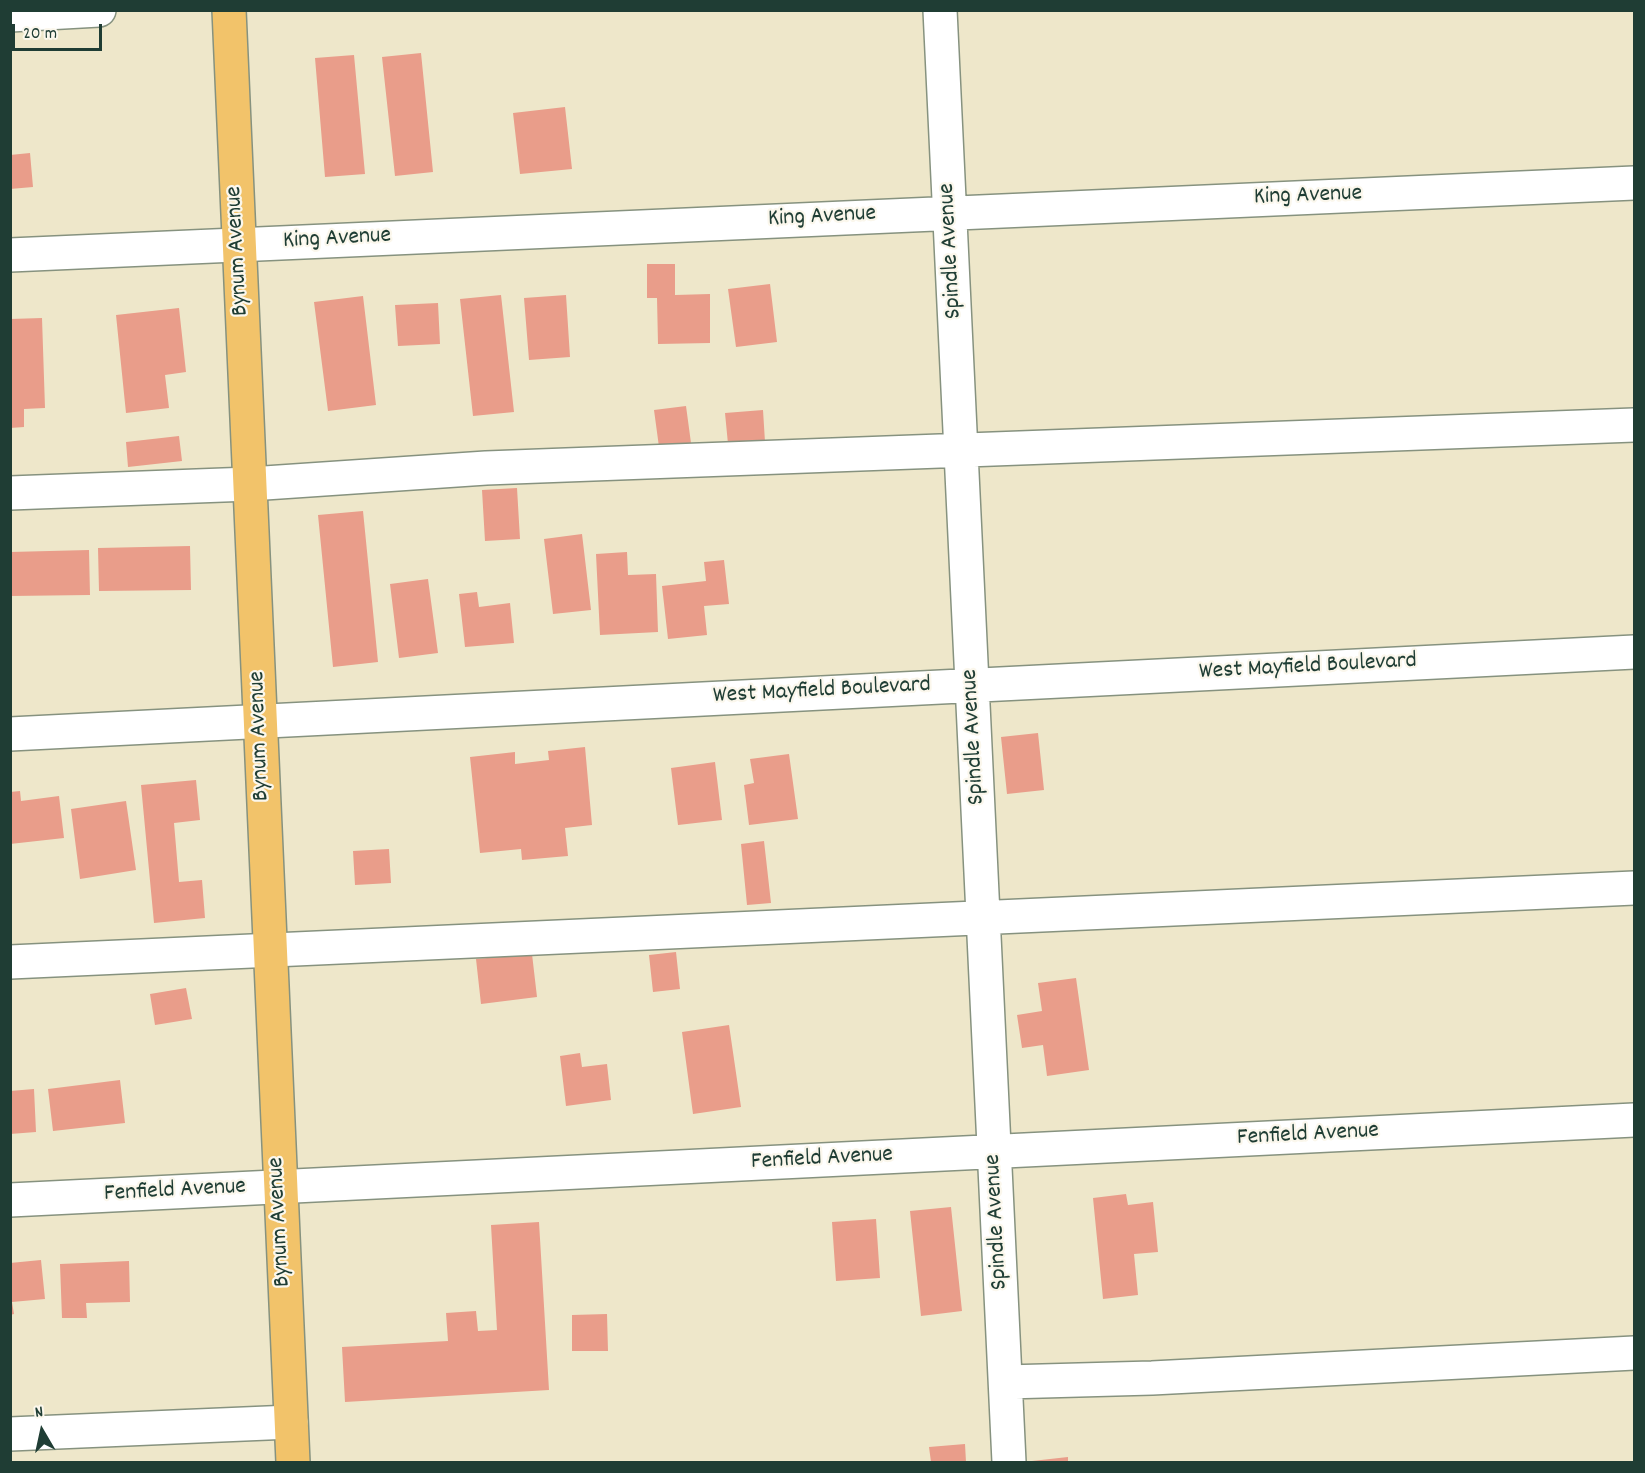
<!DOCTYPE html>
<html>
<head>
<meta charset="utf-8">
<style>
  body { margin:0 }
  #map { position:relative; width:1645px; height:1473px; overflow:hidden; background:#eee7ca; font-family:Dekko,sans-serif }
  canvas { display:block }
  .frame { position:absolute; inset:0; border:12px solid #1f3d34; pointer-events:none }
  .north { position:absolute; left:12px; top:1401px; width:60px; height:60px; -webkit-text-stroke:4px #fbf7ec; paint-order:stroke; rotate:351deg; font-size:16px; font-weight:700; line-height:24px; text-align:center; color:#1f3d34 }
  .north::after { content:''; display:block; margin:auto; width:21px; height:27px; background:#1f3d34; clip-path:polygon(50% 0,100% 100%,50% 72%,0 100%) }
  .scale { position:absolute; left:12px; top:24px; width:90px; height:27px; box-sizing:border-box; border:3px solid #1f3d34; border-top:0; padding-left:8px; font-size:18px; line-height:21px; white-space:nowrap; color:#1f3d34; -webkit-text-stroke:4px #fbf7ec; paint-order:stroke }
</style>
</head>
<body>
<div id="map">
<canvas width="1645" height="1473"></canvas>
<div class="frame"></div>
<div class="north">N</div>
<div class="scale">20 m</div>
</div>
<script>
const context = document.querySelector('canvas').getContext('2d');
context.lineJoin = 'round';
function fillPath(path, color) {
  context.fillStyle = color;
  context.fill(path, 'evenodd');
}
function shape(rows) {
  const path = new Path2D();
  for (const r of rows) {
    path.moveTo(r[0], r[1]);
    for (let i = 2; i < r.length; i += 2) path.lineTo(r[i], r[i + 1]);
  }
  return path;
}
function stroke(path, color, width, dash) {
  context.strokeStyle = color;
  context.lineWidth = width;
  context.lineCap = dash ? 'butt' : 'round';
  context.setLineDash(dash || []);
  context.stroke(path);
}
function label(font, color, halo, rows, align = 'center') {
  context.font = font + ' Dekko,sans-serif';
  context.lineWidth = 4.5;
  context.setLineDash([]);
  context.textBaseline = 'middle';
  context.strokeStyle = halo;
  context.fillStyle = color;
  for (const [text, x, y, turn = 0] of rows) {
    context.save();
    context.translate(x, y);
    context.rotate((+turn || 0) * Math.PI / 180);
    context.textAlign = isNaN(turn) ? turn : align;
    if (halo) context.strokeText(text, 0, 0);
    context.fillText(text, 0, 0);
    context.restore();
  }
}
fillPath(shape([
  [421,53,433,172,395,176,382,57],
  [354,55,365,174,325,177,315,58],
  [565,107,572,169,520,174,513,113],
  [30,153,33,187,10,189,10,155],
  [647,264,675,264,675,295,710,294,710,343,658,344,657,298,647,298],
  [770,284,777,342,736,347,728,289],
  [501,295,514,412,473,416,460,299],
  [566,295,570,357,529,360,524,298],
  [363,296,376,405,328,411,314,302],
  [438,303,440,344,398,346,395,305],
  [179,308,186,372,165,375,169,408,126,413,116,315],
  [42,318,45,408,24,409,24,427,10,428,10,319],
  [686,406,691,443,659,447,654,410],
  [763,410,765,442,728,444,725,413],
  [179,436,182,461,128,467,126,442],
  [517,488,520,539,485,541,482,490],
  [363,511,378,662,333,667,318,515],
  [582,534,591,610,553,614,544,539],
  [190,546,191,590,99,591,98,548],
  [89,550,90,595,10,596,10,552],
  [627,552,628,575,656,574,658,632,600,635,596,554],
  [724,560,729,604,704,606,707,635,668,639,662,586,706,581,704,562],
  [428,579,438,653,399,658,390,584],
  [477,592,479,607,510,603,514,643,465,647,459,594],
  [1038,733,1044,790,1007,794,1001,737],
  [585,747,592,825,565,828,568,856,522,860,521,849,480,853,470,757,515,752,515,764,549,760,548,751],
  [789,754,798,819,749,825,744,785,754,783,750,759],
  [715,762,722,820,678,825,671,768],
  [196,780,200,820,174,823,179,882,202,880,205,918,154,923,141,785],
  [20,791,21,801,59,796,64,838,10,844,10,792],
  [126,801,136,870,80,879,71,809],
  [764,841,771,903,747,905,741,844],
  [389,849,391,883,355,885,353,851],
  [676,952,680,989,653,992,649,955],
  [532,954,537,997,481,1004,476,959],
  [1076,978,1089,1070,1047,1076,1043,1045,1022,1048,1017,1015,1042,1011,1038,983],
  [186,988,192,1019,155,1025,150,994],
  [729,1025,741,1107,693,1114,682,1032],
  [580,1053,582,1067,607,1064,611,1100,566,1106,560,1056],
  [120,1080,125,1123,53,1131,48,1089],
  [34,1089,36,1132,10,1134,10,1091],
  [1126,1194,1128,1205,1153,1202,1158,1252,1134,1254,1138,1295,1103,1299,1093,1198],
  [951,1207,962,1311,921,1316,910,1211],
  [876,1219,880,1278,836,1281,832,1222],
  [539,1222,549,1390,345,1402,342,1347,448,1341,446,1313,476,1311,478,1331,497,1330,491,1225],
  [41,1260,45,1299,12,1302,14,1314,10,1315,10,1263],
  [129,1261,130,1302,86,1303,87,1318,62,1318,60,1264],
  [607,1314,608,1351,572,1351,572,1315],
  [965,1444,966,1462,931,1462,929,1447],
  [1068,1457,1068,1462,1032,1462,1032,1461]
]), '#e99d8a');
const minor = shape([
  [940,10,1009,1462],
  [10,15,99,10],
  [10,255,1634,183],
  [10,493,250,484,486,468,1634,425],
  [10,734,1634,652],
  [10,962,1634,888],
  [10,1200,1634,1120],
  [1006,1382,1152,1378,1634,1353],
  [10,1434,291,1422]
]);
const major = shape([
  [229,10,293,1462]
]);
stroke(minor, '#86927f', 36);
stroke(major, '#86927f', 36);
stroke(minor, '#fff', 33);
stroke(major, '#f2c36a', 33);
label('24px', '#1f3d34', '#fbf7ec', [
  ["King Avenue",1308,197,-2],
  ["King Avenue",822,218,-3],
  ["King Avenue",337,240,-3],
  ["Bynum Avenue",239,251,-93],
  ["Spindle Avenue",952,251,-93],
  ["West Mayfield Boulevard",1308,668,-3],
  ["West Mayfield Boulevard",822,692,-3],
  ["Bynum Avenue",261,736,-92],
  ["Spindle Avenue",975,737,-93],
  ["Fenfield Avenue",1308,1136,-3],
  ["Fenfield Avenue",822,1160,-3],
  ["Fenfield Avenue",175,1192,-3],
  ["Bynum Avenue",281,1222,-93],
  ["Spindle Avenue",998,1222,-93]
]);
</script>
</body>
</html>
